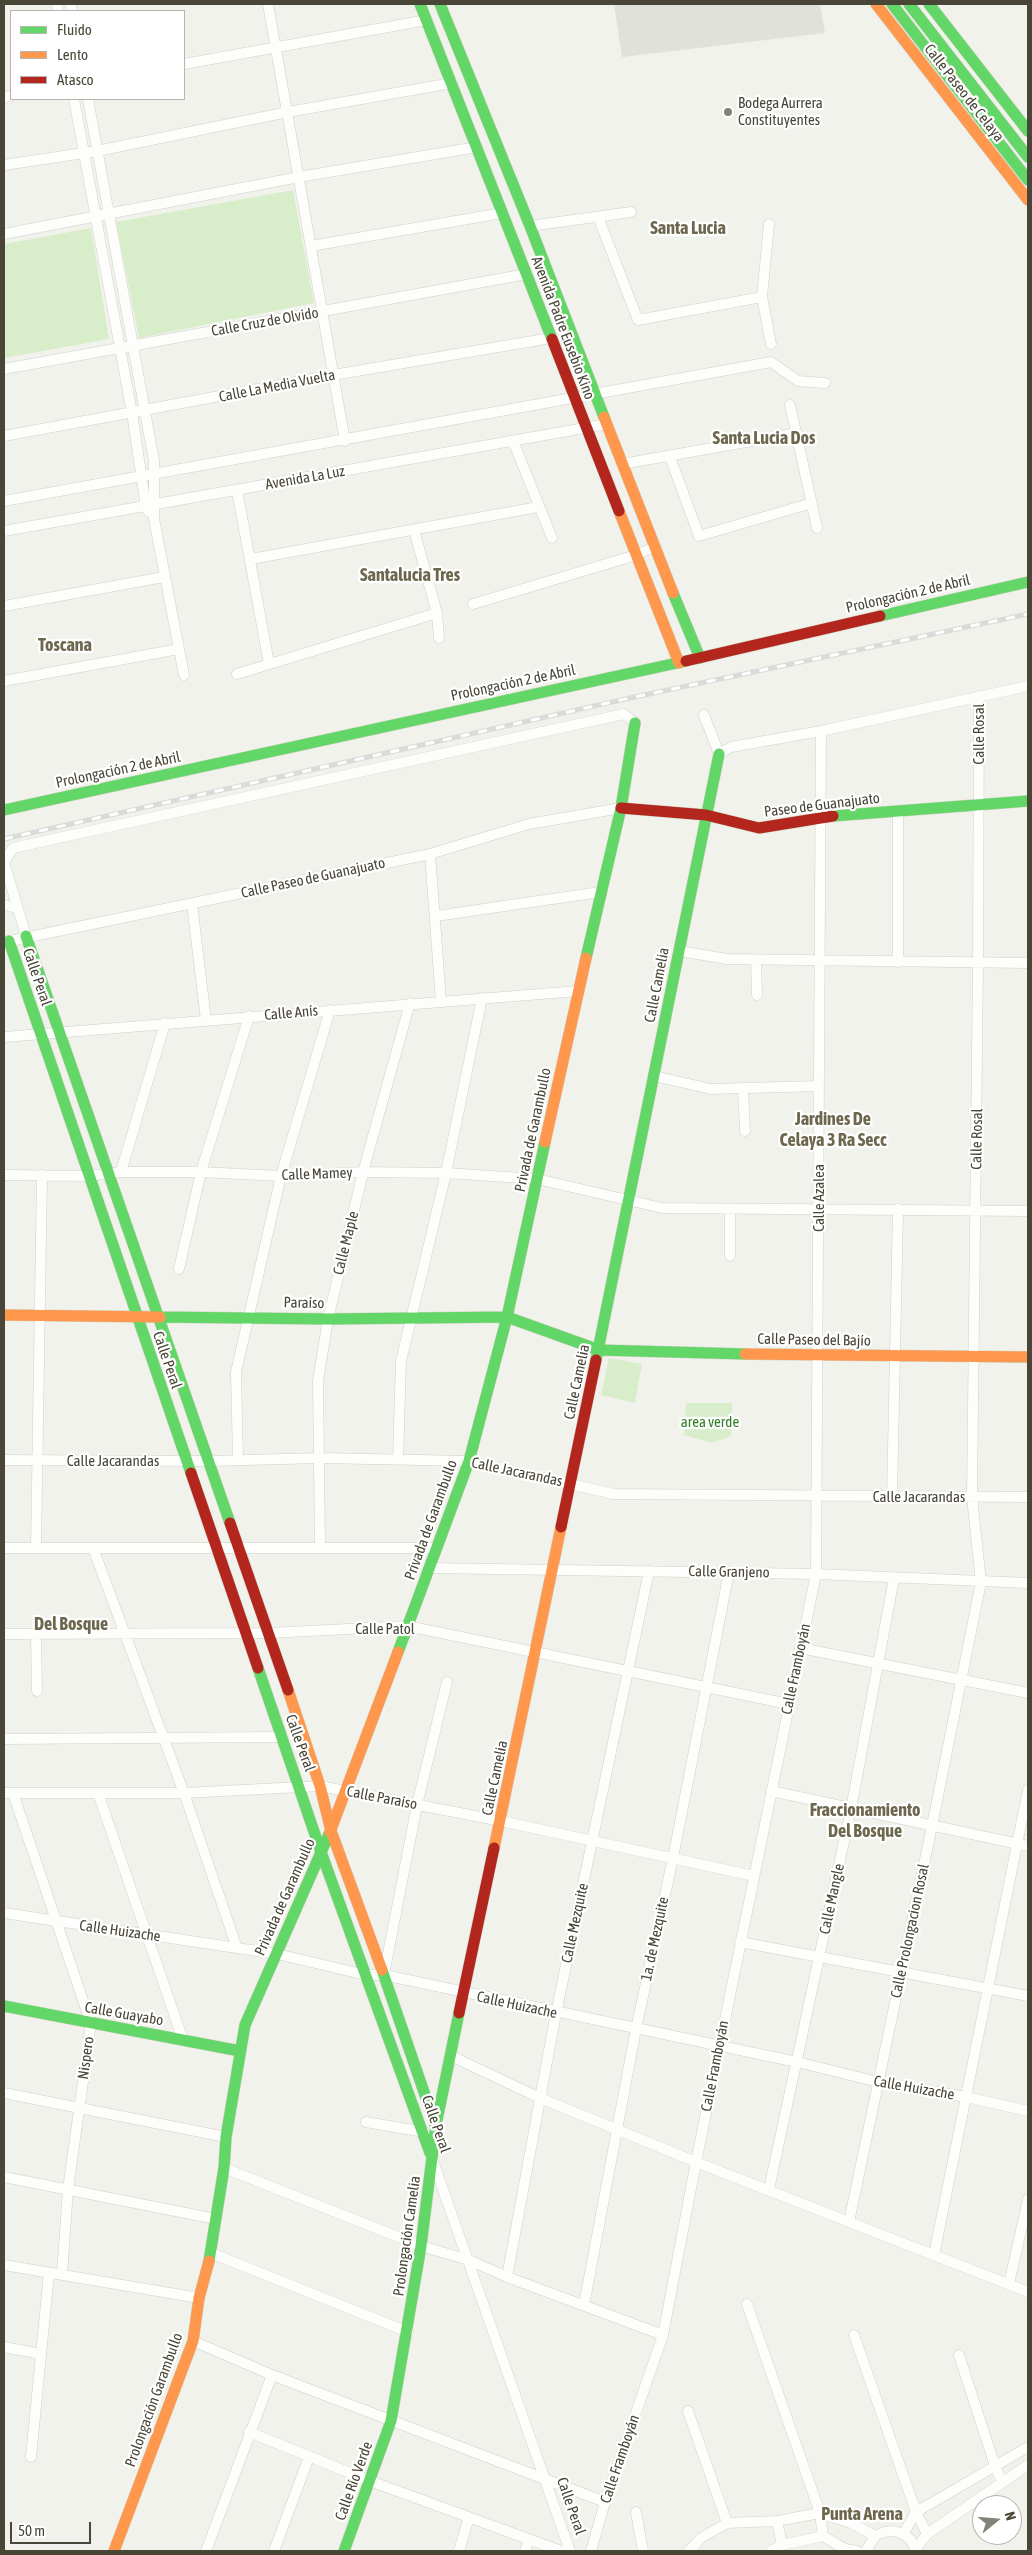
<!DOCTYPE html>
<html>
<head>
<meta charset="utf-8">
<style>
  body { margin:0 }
  #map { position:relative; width:1032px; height:2555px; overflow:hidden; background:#f2f2ec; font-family:"Asap Condensed",sans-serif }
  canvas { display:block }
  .frame { position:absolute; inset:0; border:5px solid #494637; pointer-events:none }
  .legend { position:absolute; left:10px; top:10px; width:175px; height:90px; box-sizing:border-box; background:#fff; border:1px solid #b6b5af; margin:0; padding:6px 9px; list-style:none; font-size:15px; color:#494637 }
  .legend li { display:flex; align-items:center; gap:10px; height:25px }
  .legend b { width:25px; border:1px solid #b6b5af }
  .north { position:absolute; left:972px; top:2495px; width:50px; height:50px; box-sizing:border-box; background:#fff; border:1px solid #b6b5af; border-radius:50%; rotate:73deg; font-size:14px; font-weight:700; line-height:20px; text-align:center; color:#494637 }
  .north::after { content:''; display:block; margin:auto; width:18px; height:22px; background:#848276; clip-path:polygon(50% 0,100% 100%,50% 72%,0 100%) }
  .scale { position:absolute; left:10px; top:2522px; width:81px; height:22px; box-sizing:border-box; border:2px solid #494637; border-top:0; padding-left:6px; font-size:15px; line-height:18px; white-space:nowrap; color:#494637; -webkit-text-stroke:4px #fff; paint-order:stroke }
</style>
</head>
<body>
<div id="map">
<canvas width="1032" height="2555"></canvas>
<div class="frame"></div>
<ul class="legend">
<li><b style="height:6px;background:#63d668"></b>Fluido</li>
<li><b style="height:6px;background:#ff974d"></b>Lento</li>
<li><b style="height:6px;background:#b3261e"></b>Atasco</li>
</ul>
<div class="north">N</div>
<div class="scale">50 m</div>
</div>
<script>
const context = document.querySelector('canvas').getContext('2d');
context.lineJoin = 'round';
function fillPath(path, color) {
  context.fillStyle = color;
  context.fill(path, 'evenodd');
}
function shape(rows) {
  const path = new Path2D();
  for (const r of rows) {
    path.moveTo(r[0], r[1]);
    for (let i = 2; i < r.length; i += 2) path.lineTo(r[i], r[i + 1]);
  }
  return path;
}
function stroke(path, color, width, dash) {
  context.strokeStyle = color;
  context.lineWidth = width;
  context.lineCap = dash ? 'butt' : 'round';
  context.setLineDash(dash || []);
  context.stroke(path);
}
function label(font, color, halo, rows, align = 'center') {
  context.font = font + ' "Asap Condensed",sans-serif';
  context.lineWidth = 4.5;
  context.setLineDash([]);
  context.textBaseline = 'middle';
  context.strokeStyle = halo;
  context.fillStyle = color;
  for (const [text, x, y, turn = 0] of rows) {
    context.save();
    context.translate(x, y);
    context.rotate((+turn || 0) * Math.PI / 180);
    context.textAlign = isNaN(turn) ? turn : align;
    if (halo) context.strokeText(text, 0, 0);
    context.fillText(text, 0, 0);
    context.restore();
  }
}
fillPath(shape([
  [293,190,314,303,139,338,116,222],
  [91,228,109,339,4,358,4,244],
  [609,1358,642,1364,635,1403,601,1395],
  [686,1403,732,1403,731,1436,712,1443,684,1435]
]), '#d8eecb');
fillPath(shape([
  [614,4,820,4,825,33,622,57]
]), '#e1e1db');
const street = shape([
  [57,4,58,11],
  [71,4,72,11],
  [268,4,345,441],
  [184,64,427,20],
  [4,97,11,96],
  [74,99,132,413,146,507,149,512],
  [88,99,154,461,154,519,184,675],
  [4,165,97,151,288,112,452,83],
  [598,217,638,320,762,297],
  [769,224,762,297,771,344],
  [530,226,631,212],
  [4,234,299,177,477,147],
  [311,246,502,213],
  [4,369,527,274],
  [790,405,817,528],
  [4,436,333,375,551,338],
  [513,441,552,538],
  [670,457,699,536,812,503],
  [622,464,797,433],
  [237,490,269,664],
  [4,501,771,362,798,381,825,383],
  [414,530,437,613,439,638],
  [4,531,607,424],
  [251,559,538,507],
  [473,604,636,555,654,547],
  [4,606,164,577],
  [237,674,437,613],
  [4,681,179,649],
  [704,715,719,754,731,747,821,731,1028,686],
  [898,811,898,962],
  [430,854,441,1001],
  [4,862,13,848,624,714,635,723],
  [4,862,26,936],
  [192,904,206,1020],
  [4,905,17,908],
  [436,916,600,892],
  [5,942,430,854,529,824,621,808],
  [679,951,727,959,1028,963],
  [756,960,757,995],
  [4,1037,578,991],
  [654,1076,711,1089,819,1086],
  [743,1089,745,1131],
  [121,1172,165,1023],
  [4,1175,89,1176,121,1172,201,1172,281,1176,363,1172,446,1173,537,1179,662,1208,1028,1211],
  [730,1209,730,1256],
  [179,1269,201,1172,249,1016],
  [4,1460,210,1461,320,1458,469,1461,614,1494,1028,1497],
  [238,1460,236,1372,281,1176,330,1010],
  [398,1460,401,1361,446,1173,482,998],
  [892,1497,898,1209],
  [320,1547,318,1381,328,1319,363,1172,410,1003],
  [4,1548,437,1548],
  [36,1548,42,1175],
  [93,1548,184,1793,237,1948],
  [429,1568,816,1574,1028,1583],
  [4,1634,269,1633,407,1626,789,1704],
  [36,1634,37,1691],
  [800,1648,1028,1693],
  [4,1739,282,1737],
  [771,1791,1028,1846],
  [4,1793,184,1793,320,1786,501,1821,754,1876],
  [13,1793,91,2024,68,2189,62,2275],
  [98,1793,183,2040],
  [4,1913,277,1954,366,1975,384,1975,797,2062,878,2082,966,2097,1028,2111],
  [740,1942,1028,1996],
  [384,1974,417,1805,447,1682],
  [451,2056,540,2098,696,2162,1028,2292],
  [4,2093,226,2137],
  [366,2122,424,2132],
  [433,2161,570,2551],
  [224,2168,421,2246,469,2260,507,2277,663,2335],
  [4,2177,216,2219],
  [769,2189,851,1809,894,1578],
  [849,2222,932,1826,981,1582,972,1497,978,963,979,696],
  [211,2253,408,2332],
  [934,2255,1028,1790],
  [4,2265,199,2298],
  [507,2277,556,2013,649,1571],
  [1009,2284,1028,2199],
  [747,2304,820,2513,823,2536],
  [584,2305,636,2029,673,1858,729,1572],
  [854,2335,916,2512,927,2534],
  [193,2341,272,2375,605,2502],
  [4,2347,41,2354],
  [959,2355,995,2466,1002,2482],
  [688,2411,727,2523],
  [249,2432,370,2481,561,2551],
  [31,2457,49,2273],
  [636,2512,643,2551],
  [777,2521,782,2545],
  [903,2534,916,2512,1028,2447],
  [916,2549,927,2534,1028,2465],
  [206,2551,272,2375],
  [274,2551,309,2457],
  [459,2551,469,2517],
  [525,2551,529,2539],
  [591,2551,605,2502,663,2335,696,2162,816,1574,821,731],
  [689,2551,701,2538,727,2523,777,2521,820,2513,851,2523,875,2536],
  [771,2551,782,2545,823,2536,845,2549,857,2551],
  [866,2551,875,2536,884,2532,894,2531,903,2534,911,2540,916,2551]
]);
const fast = shape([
  [420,4,552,339],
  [440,4,530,226,604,417],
  [892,4,1028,180],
  [909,4,1028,157],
  [929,4,1028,131],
  [673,593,700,658],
  [880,616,1028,582],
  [4,810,686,661],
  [833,816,1028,801],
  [26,936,230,1523],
  [9,941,191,1473],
  [586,958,621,808,635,723],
  [160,1317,328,1319,507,1317,599,1350,745,1354],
  [596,1360,719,754],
  [398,1652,469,1461,507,1317,545,1142],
  [258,1668,321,1852,430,2153],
  [382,1970,435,2124],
  [4,2006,240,2051],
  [209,2261,224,2168,226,2137,245,2025,330,1832],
  [344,2551,391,2421,421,2246,436,2125,459,2013]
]);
const slow = shape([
  [876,4,1028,200],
  [604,417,673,593],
  [619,511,679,663],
  [545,1142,586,958],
  [4,1315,160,1317],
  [745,1354,1028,1357],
  [288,1690,320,1786,331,1831,382,1970],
  [330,1832,398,1652],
  [494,1848,561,1527],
  [114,2551,193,2341,199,2298,209,2261]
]);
const jam = shape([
  [552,339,619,511],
  [686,661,880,616],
  [621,808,706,815,759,828,833,816],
  [191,1473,258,1668],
  [230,1523,288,1690],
  [561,1527,596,1360],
  [459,2013,494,1848]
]);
stroke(street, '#d0d0c9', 11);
stroke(fast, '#d2d1c3', 12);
stroke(slow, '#d2d1c3', 12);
stroke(jam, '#d2d1c3', 12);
stroke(street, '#fdfdfc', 10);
stroke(fast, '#63d668', 11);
stroke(slow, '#ff974d', 11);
stroke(jam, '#b3261e', 11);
const rail = shape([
  [4,839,630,698,1028,614]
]);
stroke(rail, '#dadad9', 5);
stroke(rail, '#fff', 3, [9]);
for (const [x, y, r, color] of [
  [728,112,5,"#848276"]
]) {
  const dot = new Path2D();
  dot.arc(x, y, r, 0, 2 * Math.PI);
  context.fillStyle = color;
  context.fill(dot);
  stroke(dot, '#fff', 2);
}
label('15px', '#494637', '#fff', [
  ["Calle Paseo de Celaya",964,93,52],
  ["Calle Cruz de Olvido",265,322,-10],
  ["Avenida Padre Eusebio Kino",563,328,69],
  ["Calle La Media Vuelta",277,386,-11],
  ["Avenida La Luz",305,478,-10],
  ["Prolongación 2 de Abril",908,594,-13],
  ["Prolongación 2 de Abril",513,683,-12],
  ["Calle Rosal",979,734,-90],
  ["Prolongación 2 de Abril",118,770,-12],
  ["Paseo de Guanajuato",822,805,-7],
  ["Calle Paseo de Guanajuato",313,878,-12],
  ["Calle Peral",37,977,71],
  ["Calle Camelia",657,985,-79],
  ["Calle Anís",291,1013,-5],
  ["Privada de Garambullo",533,1130,-78],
  ["Calle Rosal",977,1139,-89],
  ["Calle Mamey",317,1174,-2],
  ["Calle Azalea",819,1198,-90],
  ["Calle Maple",346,1243,-76],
  ["Paraíso",304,1303,1],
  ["Calle Paseo del Bajío",814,1340,1],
  ["Calle Peral",167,1360,71],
  ["Calle Camelia",577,1382,-78],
  ["Calle Jacarandas",113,1461],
  ["Calle Jacarandas",517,1472,12],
  ["Calle Jacarandas",919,1497],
  ["Privada de Garambullo",431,1520,-70],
  ["Calle Granjeno",729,1572,1],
  ["Calle Patol",385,1629],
  ["Calle Framboyán",796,1669,-78],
  ["Calle Peral",300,1743,70],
  ["Calle Camelia",495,1778,-78],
  ["Calle Paraíso",382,1798,11],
  ["Privada de Garambullo",285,1897,-66],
  ["Calle Mangle",832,1899,-78],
  ["Calle Mezquite",575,1923,-78],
  ["Calle Huizache",120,1931,8],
  ["Calle Prolongacion Rosal",910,1931,-78],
  ["1a. de Mezquite",655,1939,-78],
  ["Calle Huizache",517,2005,12],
  ["Calle Guayabo",124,2014,10],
  ["Nispero",86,2058,-82],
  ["Calle Framboyán",715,2066,-79],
  ["Calle Huizache",914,2088,10],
  ["Calle Peral",436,2124,71],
  ["Prolongación Camelia",407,2236,-82],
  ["Prolongación Garambullo",154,2400,-70],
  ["Calle Framboyán",620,2459,-71],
  ["Calle Río Verde",354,2481,-70],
  ["Calle Peral",571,2506,71]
]);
label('15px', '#494637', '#fff', [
  ["Bodega Aurrera",738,103],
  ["Constituyentes",738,120]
], 'left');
label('15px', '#347e26', '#fff', [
  ["area verde",710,1422]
]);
label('bold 18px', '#6c674d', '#fff', [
  ["Santa Lucia",688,228],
  ["Santa Lucia Dos",764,438],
  ["Santalucia Tres",410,575],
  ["Toscana",65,645],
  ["Jardines De",833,1119],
  ["Celaya 3 Ra Secc",833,1140],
  ["Del Bosque",71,1624],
  ["Fraccionamiento",865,1810],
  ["Del Bosque",865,1831],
  ["Punta Arena",862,2514]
]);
</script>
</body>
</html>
